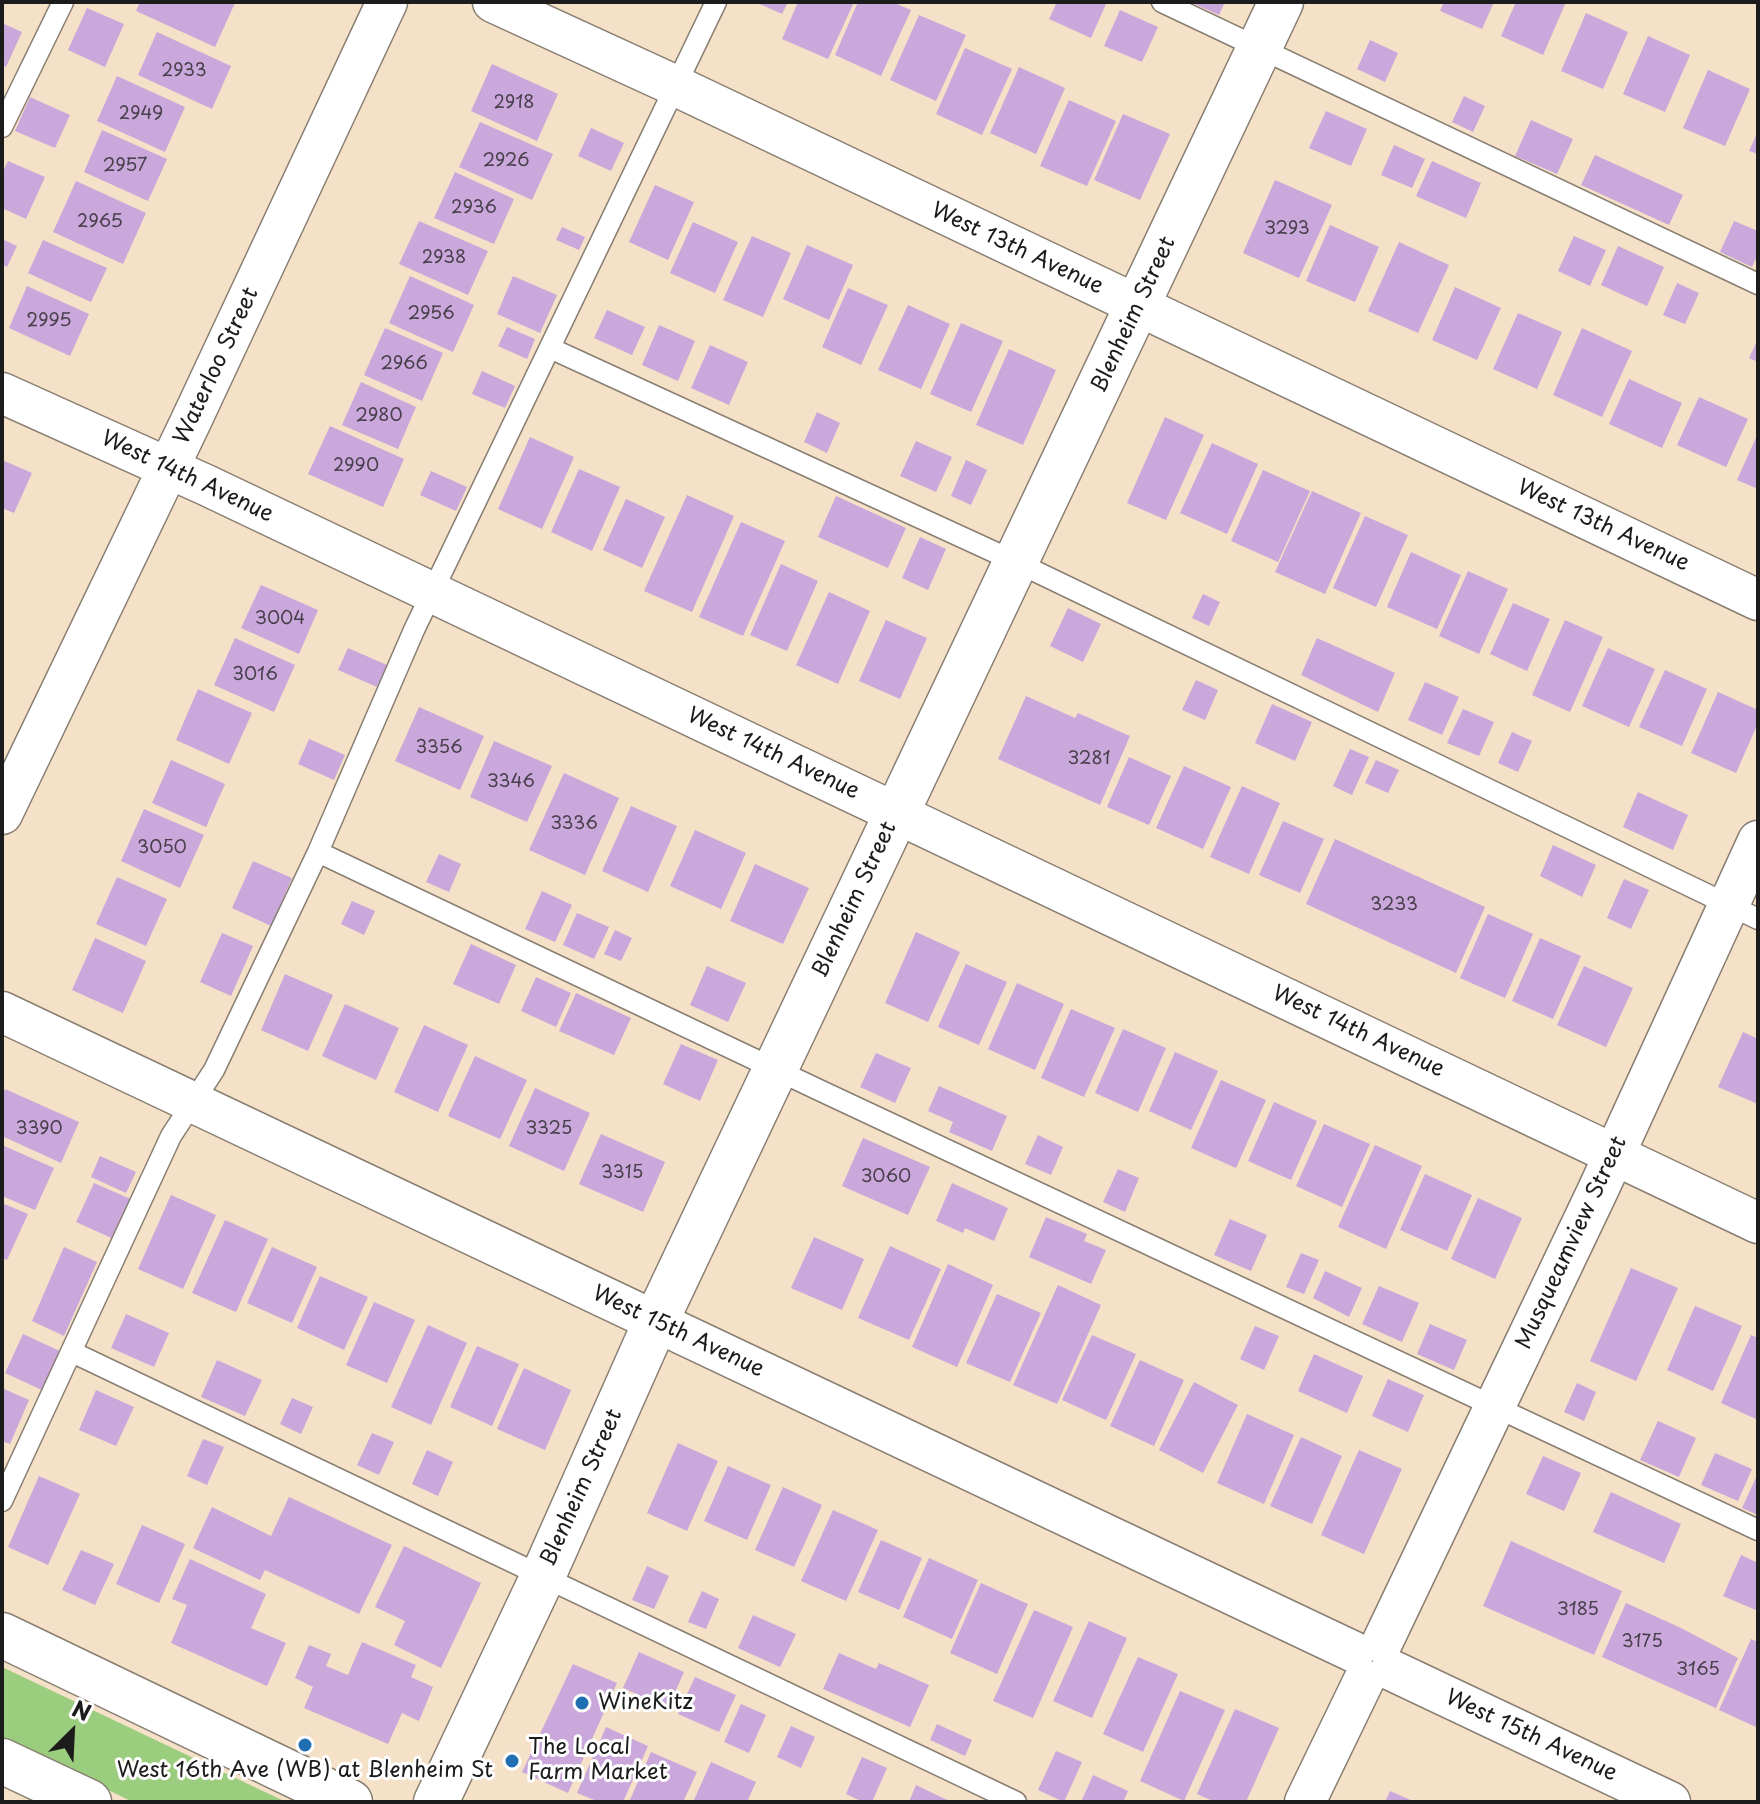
<!DOCTYPE html>
<html>
<head>
<meta charset="utf-8">
<style>
  body { margin:0 }
  #map { position:relative; width:1760px; height:1804px; overflow:hidden; background:#f5e1c7; font-family:"Playpen Sans",sans-serif }
  canvas { display:block }
  .frame { position:absolute; inset:0; border:4px solid #1c1c1c; pointer-events:none }
  .north { position:absolute; left:32px; top:1692px; width:80px; height:80px; -webkit-text-stroke:6px #fff; paint-order:stroke; rotate:24deg; font-size:22px; font-weight:700; line-height:32px; text-align:center; color:#1c1c1c }
  .north::after { content:''; display:block; margin:auto; width:28px; height:36px; background:#1c1c1c; clip-path:polygon(50% 0,100% 100%,50% 72%,0 100%) }
</style>
</head>
<body>
<div id="map">
<canvas width="1760" height="1804"></canvas>
<div class="frame"></div>
<div class="north">N</div>
</div>
<script>
const context = document.querySelector('canvas').getContext('2d');
context.lineJoin = 'round';
function fillPath(path, color) {
  context.fillStyle = color;
  context.fill(path, 'evenodd');
}
function shape(rows) {
  const path = new Path2D();
  for (const r of rows) {
    path.moveTo(r[0], r[1]);
    for (let i = 2; i < r.length; i += 2) path.lineTo(r[i], r[i + 1]);
  }
  return path;
}
function stroke(path, color, width, dash) {
  context.strokeStyle = color;
  context.lineWidth = width;
  context.lineCap = dash ? 'butt' : 'round';
  context.setLineDash(dash || []);
  context.stroke(path);
}
function label(font, color, halo, rows, align = 'center') {
  context.font = font + ' "Playpen Sans",sans-serif';
  context.lineWidth = 6;
  context.setLineDash([]);
  context.textBaseline = 'middle';
  context.strokeStyle = halo;
  context.fillStyle = color;
  for (const [text, x, y, turn = 0] of rows) {
    context.save();
    context.translate(x, y);
    context.rotate((+turn || 0) * Math.PI / 180);
    context.textAlign = isNaN(turn) ? turn : align;
    if (halo) context.strokeText(text, 0, 0);
    context.fillText(text, 0, 0);
    context.restore();
  }
}
fillPath(shape([
  [2,1667,286,1802,133,1802,2,1739]
]), '#9acd7e');
fillPath(shape([
  [140,2,233,2,235,3,215,47,136,11],
  [755,2,788,2,782,14],
  [798,2,854,2,828,59,782,39],
  [858,2,892,2,911,10,881,76,835,55],
  [1057,2,1106,4,1091,38,1049,19],
  [1190,2,1225,2,1219,15],
  [1444,2,1494,2,1482,29,1440,11],
  [1516,2,1566,2,1543,55,1501,36],
  [87,8,124,24,105,67,68,50],
  [1120,10,1158,27,1142,62,1104,46],
  [1586,13,1628,32,1603,89,1561,71],
  [919,15,966,35,936,101,890,80],
  [2,23,22,32,6,67,2,65],
  [157,32,231,66,212,109,138,75],
  [1648,36,1690,55,1665,112,1623,94],
  [1370,40,1398,53,1385,82,1357,69],
  [965,48,1012,69,982,135,936,114],
  [492,64,558,94,537,141,471,111],
  [1019,67,1065,88,1036,154,990,133],
  [1708,70,1750,89,1725,146,1683,128],
  [117,76,185,107,165,152,97,121],
  [1464,96,1485,106,1473,132,1452,122],
  [30,97,70,115,55,148,15,131],
  [1069,100,1116,121,1087,186,1040,166],
  [1326,111,1367,129,1351,166,1309,148],
  [1123,114,1170,134,1140,200,1094,180],
  [1531,120,1573,139,1557,174,1515,156],
  [480,122,553,154,532,200,459,167],
  [591,128,624,143,611,171,578,156],
  [102,130,167,159,148,201,84,172],
  [1758,131,1758,154,1749,151],
  [1394,145,1425,159,1412,188,1381,175],
  [1595,155,1683,195,1669,225,1581,185],
  [8,161,45,177,26,219,2,208,2,173],
  [1432,161,1481,183,1466,218,1416,196],
  [455,172,514,199,494,244,434,218],
  [1275,180,1332,205,1299,278,1243,253],
  [76,181,146,213,123,264,53,232],
  [655,185,694,202,668,260,629,242],
  [419,221,488,251,468,295,399,264],
  [1734,221,1758,231,1758,254,1752,267,1720,252],
  [693,222,738,242,715,293,670,273],
  [1330,225,1379,247,1355,302,1306,281],
  [562,227,585,237,579,250,556,240],
  [752,236,791,253,763,317,723,300],
  [1574,236,1606,250,1590,286,1558,271],
  [2,239,17,246,7,267,2,264],
  [43,240,107,268,91,302,28,273],
  [1399,242,1449,265,1418,333,1368,311],
  [807,245,853,265,829,320,783,299],
  [1618,246,1664,267,1647,306,1601,285],
  [410,276,474,305,453,352,389,323],
  [513,276,557,295,540,333,497,314],
  [1677,283,1699,293,1685,324,1663,315],
  [27,286,89,314,70,356,9,328],
  [1455,287,1501,308,1477,360,1432,340],
  [848,288,888,305,861,365,822,347],
  [908,305,950,324,921,389,878,370],
  [607,310,645,327,632,355,594,338],
  [1518,313,1562,332,1537,389,1493,369],
  [961,323,1003,341,971,412,930,394],
  [659,325,695,341,678,381,642,365],
  [507,327,535,339,527,359,498,346],
  [385,328,443,353,422,401,364,375],
  [1582,328,1632,351,1602,417,1553,395],
  [1758,339,1758,362,1749,358],
  [710,345,748,362,729,405,691,388],
  [1009,349,1056,370,1023,445,976,425],
  [482,371,515,386,505,408,472,394],
  [1629,379,1682,403,1662,448,1609,424],
  [361,382,416,407,398,449,342,425],
  [1699,397,1748,419,1726,467,1677,445],
  [817,412,840,423,827,453,804,442],
  [1165,417,1204,435,1166,520,1127,503],
  [330,426,404,459,383,507,308,474],
  [1758,433,1758,489,1737,480],
  [530,437,574,457,542,529,498,509],
  [916,441,952,457,936,492,900,476],
  [1212,443,1258,464,1227,534,1180,513],
  [2,460,32,473,14,513,2,508],
  [966,460,987,470,971,505,951,496],
  [579,469,620,487,592,551,551,532],
  [1263,470,1310,491,1278,562,1231,541],
  [431,471,467,487,456,511,420,495],
  [1312,491,1361,513,1325,594,1275,572],
  [687,495,734,516,692,612,644,591],
  [836,496,906,528,888,568,818,537],
  [626,499,665,517,642,568,603,550],
  [1365,516,1408,535,1376,607,1333,588],
  [741,522,785,541,743,636,699,617],
  [920,537,946,549,928,590,902,578],
  [1411,552,1461,575,1437,629,1387,607],
  [781,564,818,581,787,651,750,635],
  [1468,571,1508,589,1479,654,1439,636],
  [261,585,318,610,299,654,241,628],
  [829,592,870,611,838,684,796,665],
  [1203,594,1220,602,1209,626,1192,618],
  [1513,603,1550,619,1527,671,1490,654],
  [1068,608,1101,624,1083,662,1050,646],
  [886,620,927,638,900,699,859,681],
  [1565,620,1603,637,1570,712,1532,695],
  [235,638,295,665,274,712,214,685],
  [1317,638,1395,673,1378,712,1301,675],
  [348,648,387,665,377,687,338,670],
  [1608,648,1655,669,1629,727,1582,706],
  [1665,670,1707,689,1682,746,1639,727],
  [1196,680,1218,690,1205,720,1182,710],
  [1425,682,1459,697,1442,735,1408,720],
  [198,689,252,713,229,764,176,740],
  [1718,692,1758,710,1758,723,1736,773,1691,753],
  [1026,696,1075,718,1078,713,1130,736,1100,805,998,759],
  [1272,704,1312,722,1295,761,1255,743],
  [419,707,484,736,460,790,395,761],
  [1463,709,1494,722,1479,756,1447,743],
  [1512,732,1532,741,1518,772,1498,763],
  [309,739,345,755,334,780,298,764],
  [494,741,552,766,527,822,470,797],
  [1350,749,1369,757,1352,795,1333,786],
  [1129,757,1171,776,1149,825,1107,807],
  [171,760,225,784,206,827,152,803],
  [1376,760,1399,770,1388,793,1365,783],
  [1184,766,1231,787,1203,849,1156,828],
  [564,773,619,798,585,875,529,850],
  [1242,786,1280,803,1249,874,1210,857],
  [1638,792,1688,815,1673,850,1623,827],
  [631,806,677,826,648,892,602,871],
  [144,809,204,835,180,888,121,861],
  [1283,821,1324,839,1300,893,1259,875],
  [695,830,746,853,721,909,670,886],
  [1335,839,1485,907,1456,973,1306,904],
  [1553,845,1596,865,1582,897,1540,876],
  [439,854,461,864,449,892,426,882],
  [253,861,292,878,271,926,232,908],
  [755,864,809,888,783,944,730,921],
  [117,877,167,899,146,946,96,924],
  [1624,879,1649,890,1631,929,1607,918],
  [542,891,572,905,555,942,525,929],
  [352,901,375,911,364,935,341,924],
  [577,913,609,927,594,959,563,945],
  [1488,914,1533,934,1505,998,1460,978],
  [615,930,632,938,621,961,604,954],
  [916,932,960,952,928,1022,885,1003],
  [222,933,253,946,231,996,200,982],
  [95,938,146,961,123,1013,72,990],
  [1540,938,1581,956,1553,1019,1512,1001],
  [471,944,516,965,499,1004,453,984],
  [966,964,1007,982,979,1045,938,1027],
  [707,966,746,983,728,1022,690,1005],
  [1584,966,1633,988,1606,1047,1557,1025],
  [285,974,333,995,308,1051,261,1030],
  [536,977,571,993,556,1027,521,1011],
  [1017,983,1064,1004,1035,1070,988,1049],
  [576,993,631,1018,614,1055,559,1031],
  [345,1004,399,1028,376,1080,322,1056],
  [1071,1009,1115,1028,1084,1097,1041,1078],
  [424,1025,468,1045,438,1112,394,1092],
  [1123,1029,1166,1048,1138,1112,1095,1093],
  [1743,1032,1758,1039,1758,1104,1718,1087],
  [681,1044,718,1060,700,1101,663,1084],
  [1175,1052,1218,1071,1191,1130,1149,1111],
  [876,1053,911,1068,895,1103,860,1087],
  [475,1056,527,1080,500,1139,448,1116],
  [1221,1080,1266,1100,1236,1168,1191,1148],
  [939,1086,1007,1116,992,1151,949,1132,953,1122,928,1111],
  [535,1088,590,1113,564,1171,509,1146],
  [5,1089,79,1122,61,1163,2,1136,2,1096],
  [1274,1102,1317,1121,1291,1180,1248,1161],
  [1324,1124,1370,1144,1342,1207,1296,1186],
  [601,1134,665,1162,643,1212,579,1184],
  [1038,1135,1063,1147,1051,1175,1025,1164],
  [863,1138,930,1167,908,1215,842,1186],
  [2,1145,54,1168,35,1210,2,1196],
  [1375,1145,1422,1166,1386,1249,1338,1227],
  [100,1156,136,1172,126,1193,91,1177],
  [1118,1169,1139,1178,1125,1212,1103,1202],
  [1425,1174,1472,1195,1447,1251,1400,1230],
  [94,1183,135,1201,118,1241,76,1222],
  [952,1183,1008,1208,994,1241,965,1228,963,1233,936,1221],
  [171,1195,216,1215,183,1289,138,1269],
  [1478,1198,1522,1218,1495,1279,1451,1259],
  [2,1203,28,1214,7,1260,2,1258],
  [1046,1217,1087,1234,1084,1241,1106,1250,1091,1284,1029,1257],
  [1230,1219,1267,1235,1251,1271,1214,1255],
  [225,1220,268,1239,236,1312,192,1293],
  [814,1237,864,1259,842,1310,791,1288],
  [890,1246,941,1269,909,1340,858,1318],
  [64,1247,97,1262,64,1336,32,1321],
  [272,1247,317,1267,292,1323,247,1303],
  [1301,1253,1319,1260,1304,1294,1286,1287],
  [948,1264,993,1285,957,1367,912,1347],
  [1631,1268,1678,1288,1636,1381,1590,1361],
  [1325,1271,1362,1288,1349,1317,1313,1298],
  [320,1276,368,1297,344,1350,297,1328],
  [1058,1285,1101,1305,1057,1404,1013,1385],
  [1379,1286,1419,1303,1402,1342,1362,1324],
  [997,1294,1041,1313,1010,1382,966,1363],
  [374,1302,415,1320,387,1383,346,1365],
  [1695,1306,1742,1326,1713,1391,1667,1370],
  [126,1314,169,1333,154,1367,111,1348],
  [1430,1324,1467,1340,1454,1370,1417,1354],
  [428,1325,467,1343,431,1425,391,1407],
  [1255,1326,1279,1336,1264,1370,1240,1359],
  [23,1334,62,1352,44,1391,5,1373],
  [1092,1335,1136,1354,1106,1420,1062,1400],
  [1751,1335,1758,1338,1758,1420,1721,1403],
  [477,1346,519,1364,492,1426,450,1407],
  [1314,1354,1363,1376,1347,1413,1298,1391],
  [217,1360,262,1380,245,1416,201,1397],
  [1140,1360,1184,1380,1154,1446,1110,1426],
  [524,1368,571,1390,545,1450,497,1429],
  [1388,1379,1424,1395,1408,1432,1372,1416],
  [1194,1382,1238,1405,1203,1473,1159,1450],
  [1577,1383,1596,1392,1584,1421,1564,1412],
  [2,1388,29,1400,10,1444,2,1441],
  [96,1390,134,1407,116,1446,79,1430],
  [292,1398,313,1407,301,1434,280,1424],
  [1247,1414,1294,1435,1264,1504,1217,1483],
  [1658,1421,1696,1438,1679,1477,1640,1460],
  [372,1433,394,1442,379,1475,357,1465],
  [1301,1437,1342,1456,1312,1524,1270,1506],
  [203,1439,224,1447,207,1485,187,1476],
  [678,1443,718,1461,687,1531,647,1513],
  [427,1450,453,1462,438,1496,412,1484],
  [1359,1450,1402,1469,1364,1554,1321,1535],
  [1715,1453,1752,1469,1738,1501,1701,1485],
  [1543,1456,1581,1473,1564,1511,1526,1494],
  [728,1466,771,1485,747,1540,704,1521],
  [1758,1473,1758,1515,1742,1508],
  [39,1476,80,1494,48,1565,8,1547],
  [783,1487,822,1505,794,1567,755,1550],
  [1611,1492,1681,1524,1664,1563,1593,1532],
  [289,1497,392,1545,359,1614,265,1570,260,1580,193,1548,212,1507,271,1536],
  [833,1510,878,1530,846,1601,801,1581],
  [142,1525,185,1544,159,1603,116,1584],
  [881,1540,922,1558,899,1610,858,1592],
  [1511,1541,1622,1591,1594,1655,1483,1606],
  [404,1546,481,1583,441,1668,394,1645,405,1621,375,1607],
  [81,1550,114,1564,95,1605,62,1590],
  [1741,1555,1758,1563,1758,1611,1723,1596],
  [929,1558,978,1580,952,1639,903,1617],
  [190,1559,266,1594,251,1628,286,1643,267,1686,171,1643,187,1605,172,1599],
  [647,1566,669,1576,654,1609,632,1600],
  [981,1583,1028,1604,997,1674,950,1653],
  [702,1591,719,1599,706,1629,688,1622],
  [1626,1603,1681,1628,1738,1658,1716,1708,1602,1657],
  [1034,1610,1073,1627,1033,1718,993,1701],
  [753,1615,796,1634,780,1667,738,1648],
  [1089,1621,1127,1638,1092,1718,1053,1701],
  [1751,1639,1758,1642,1758,1728,1719,1710],
  [362,1642,416,1665,411,1677,433,1687,419,1721,402,1713,388,1744,304,1708,313,1687,295,1678,309,1645,331,1654,326,1666,348,1675],
  [639,1652,684,1672,668,1708,623,1688],
  [839,1653,876,1669,879,1663,929,1685,910,1727,823,1689],
  [1138,1657,1178,1674,1143,1752,1103,1734],
  [573,1664,617,1683,568,1793,522,1772],
  [695,1677,736,1695,719,1732,678,1714],
  [1180,1691,1225,1710,1184,1801,1140,1781],
  [741,1704,766,1715,749,1753,724,1742],
  [1235,1709,1279,1728,1246,1802,1215,1802,1197,1794],
  [937,1724,972,1740,965,1756,930,1740],
  [791,1726,815,1737,801,1768,777,1757],
  [606,1727,648,1746,623,1802,599,1802,577,1793],
  [1056,1751,1082,1762,1064,1802,1038,1790],
  [651,1752,697,1772,683,1802,629,1802],
  [862,1757,887,1768,872,1802,863,1802,846,1794],
  [711,1762,756,1782,747,1802,693,1802],
  [1093,1775,1128,1791,1123,1802,1081,1802],
  [916,1785,943,1798,953,1802,909,1802],
  [1390,1791,1415,1802,1385,1802]
]), '#caa8db');
const service = shape([
  [1162,2,1758,284],
  [2,127,63,2],
  [550,348,1016,562,1758,919],
  [318,852,819,1090,1758,1530],
  [72,1352,1016,1802],
  [2,1501,171,1136,214,1070,318,852,414,630,716,2]
]);
const minor = shape([
  [493,2,676,86,1758,600],
  [2,393,206,485,1758,1223],
  [2,814,190,423,387,2],
  [2,1012,1354,1652],
  [1382,1643,1598,1190,1758,841],
  [1391,1670,1670,1802],
  [1305,1802,1364,1680]
]);
const tertiary = shape([
  [436,1802,543,1576,656,1321,1281,2]
]);
const secondary = shape([
  [2,1635,350,1802],
  [2,1761,89,1802]
]);
stroke(service, '#887e72', 23);
stroke(minor, '#887e72', 43);
stroke(tertiary, '#887e72', 47);
stroke(secondary, '#887e72', 47);
stroke(service, '#fff', 20);
stroke(minor, '#fff', 40);
stroke(tertiary, '#fff', 44);
stroke(secondary, '#fff', 44);
for (const [x, y, r, color] of [
  [582,1703,8,"#1f6fb2"],
  [305,1745,8,"#1f6fb2"],
  [512,1761,8,"#1f6fb2"]
]) {
  const dot = new Path2D();
  dot.arc(x, y, r, 0, 2 * Math.PI);
  context.fillStyle = color;
  context.fill(dot);
  stroke(dot, '#fff', 3);
}
label('18px', '#483f4c', null, [
  ["2933",184,71],
  ["2918",514,103],
  ["2949",141,114],
  ["2926",506,161],
  ["2957",125,166],
  ["2936",474,208],
  ["2965",100,222],
  ["3293",1287,229],
  ["2938",444,258],
  ["2956",431,314],
  ["2995",49,321],
  ["2966",404,364],
  ["2980",379,416],
  ["2990",356,466],
  ["3004",280,619],
  ["3016",255,675],
  ["3356",439,748],
  ["3281",1089,759],
  ["3346",511,782],
  ["3336",574,824],
  ["3050",162,848],
  ["3233",1394,905],
  ["3390",39,1129],
  ["3325",549,1129],
  ["3315",622,1173],
  ["3060",886,1177],
  ["3185",1578,1610],
  ["3175",1642,1642],
  ["3165",1698,1670]
]);
label('22px', '#1c1c1c', '#fff', [
  ["West 13th Avenue",1017,249,25],
  ["Blenheim Street",1134,315,-65],
  ["Waterloo Street",217,366,-65],
  ["West 14th Avenue",187,477,25],
  ["West 13th Avenue",1603,526,25],
  ["West 14th Avenue",773,754,25],
  ["Blenheim Street",855,900,-65],
  ["West 14th Avenue",1358,1032,25],
  ["Musqueamview Street",1572,1243,-65],
  ["West 15th Avenue",678,1332,25],
  ["Blenheim Street",582,1488,-66],
  ["West 15th Avenue",1531,1736,25]
]);
label('22px', '#1c1c1c', '#fff', [
  ["WineKitz",598,1703],
  ["The Local",528,1748],
  ["Farm Market",528,1773],
  ["West 16th Ave (WB) at Blenheim St",305,1771,"center"]
], 'left');
</script>
</body>
</html>
